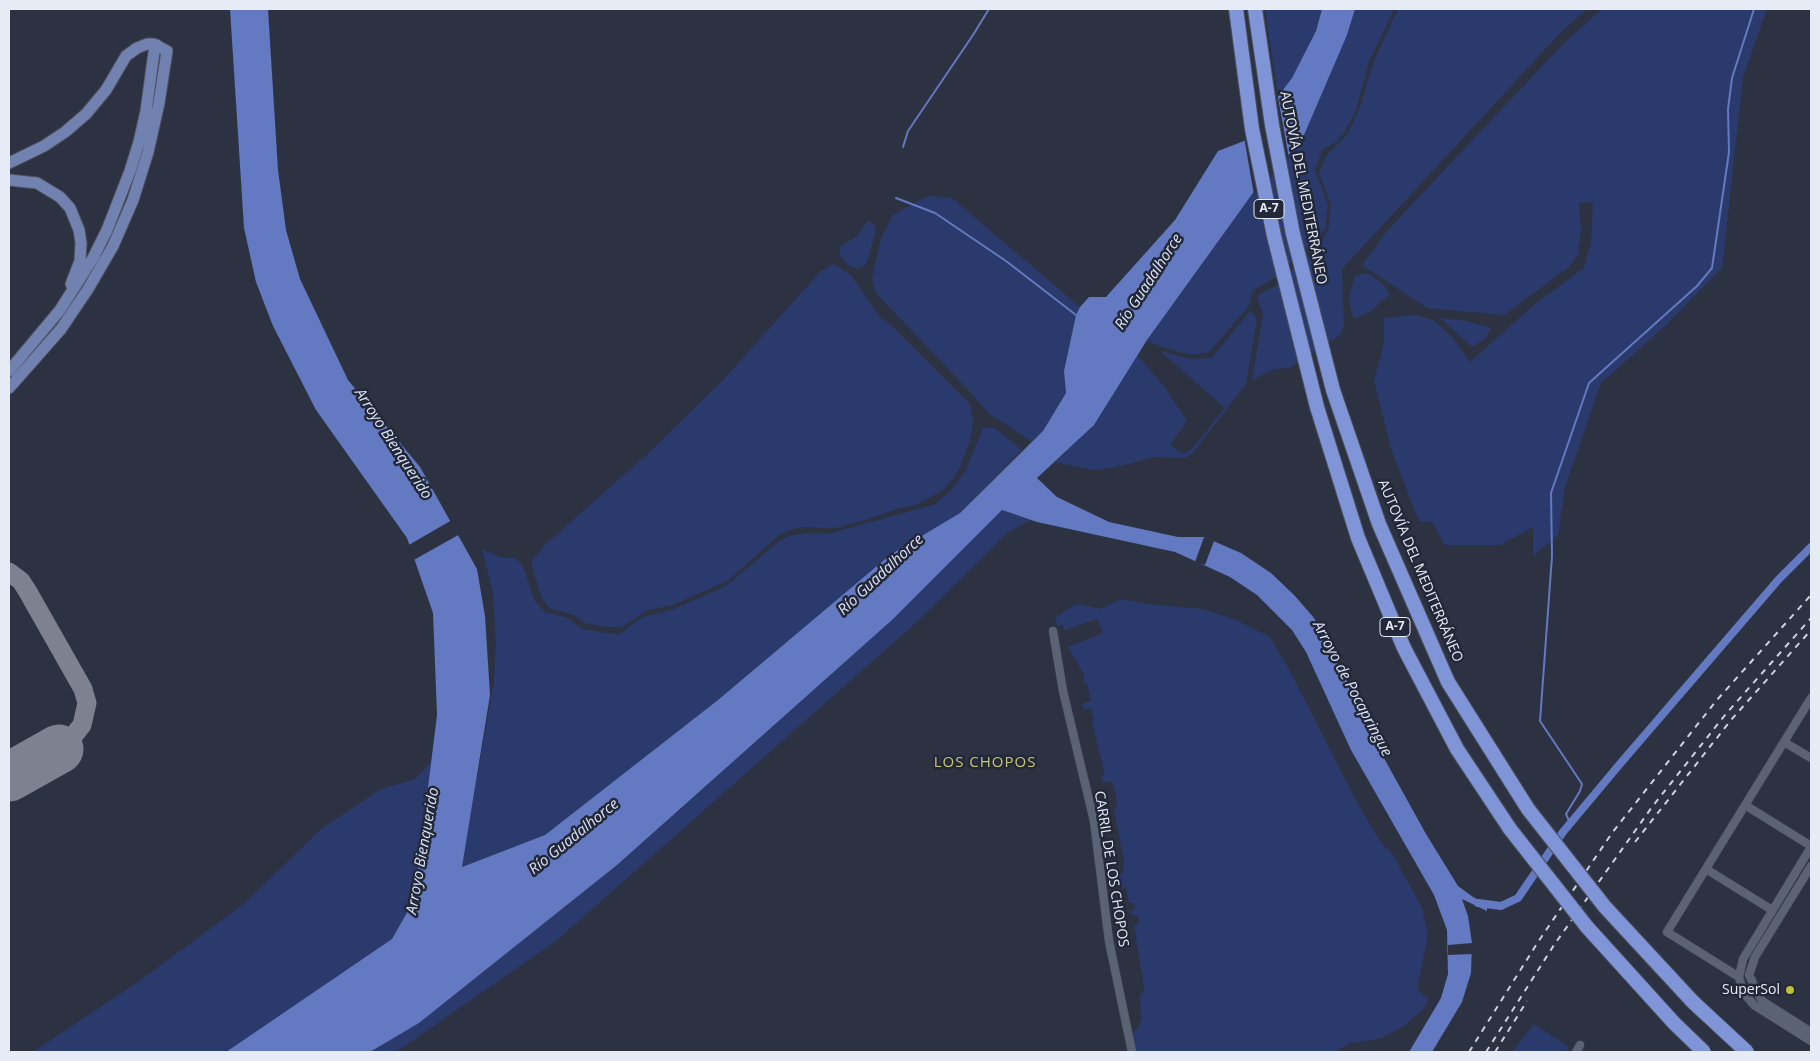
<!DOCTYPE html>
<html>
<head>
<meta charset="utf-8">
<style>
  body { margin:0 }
  #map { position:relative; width:1820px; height:1061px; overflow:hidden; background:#2d3243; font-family:"Open Sans",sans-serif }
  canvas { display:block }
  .frame { position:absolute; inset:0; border:10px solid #e7ebf6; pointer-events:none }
</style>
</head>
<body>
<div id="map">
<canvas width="1820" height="1061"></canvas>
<div class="frame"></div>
</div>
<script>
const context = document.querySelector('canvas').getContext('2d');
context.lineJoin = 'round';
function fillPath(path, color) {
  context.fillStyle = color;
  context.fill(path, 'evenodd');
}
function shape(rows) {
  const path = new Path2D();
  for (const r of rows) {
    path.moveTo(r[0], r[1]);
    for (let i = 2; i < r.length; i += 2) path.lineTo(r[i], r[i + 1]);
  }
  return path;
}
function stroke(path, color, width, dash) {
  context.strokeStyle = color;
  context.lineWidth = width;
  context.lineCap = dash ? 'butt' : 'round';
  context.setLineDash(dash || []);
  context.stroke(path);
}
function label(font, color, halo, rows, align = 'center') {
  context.font = font + ' "Open Sans",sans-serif';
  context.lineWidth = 5;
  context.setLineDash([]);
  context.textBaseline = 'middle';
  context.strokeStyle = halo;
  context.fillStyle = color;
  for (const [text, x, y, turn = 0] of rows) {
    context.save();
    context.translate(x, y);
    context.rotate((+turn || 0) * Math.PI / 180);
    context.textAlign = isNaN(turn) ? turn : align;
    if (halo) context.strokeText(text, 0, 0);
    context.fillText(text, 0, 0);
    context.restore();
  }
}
fillPath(shape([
  [1265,9,1322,9,1316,31,1292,78,1278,95],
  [1355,9,1394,9,1369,62,1356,110,1344,133,1336,142,1322,150,1315,170,1328,205,1325,229,1317,239,1276,277,1253,290,1249,306,1209,352,1192,355,1162,347,1147,340,1258,186,1347,35],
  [1398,9,1587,9,1562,31,1342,269,1344,325,1340,335,1289,368,1275,369,1252,380,1263,315,1257,296,1279,284,1297,264,1315,251,1328,231,1331,204,1319,173,1327,155,1347,135,1359,110,1373,63],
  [1602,9,1767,9,1743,77,1722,268,1663,328,1601,383,1565,487,1558,535,1533,556,1533,527,1500,545,1445,545,1432,522,1419,521,1392,452,1374,381,1384,343,1384,318,1415,315,1433,320,1451,336,1470,362,1535,304,1584,268,1591,242,1593,202,1579,203,1581,230,1578,254,1569,267,1504,315,1427,308,1362,265,1387,231,1563,44],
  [928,196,952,198,1080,307,1076,315,1064,371,1066,393,1043,431,1031,442,1018,432,989,414,974,396,876,293,872,278,882,236,893,215],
  [868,221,874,224,876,231,866,265,857,269,847,264,840,256,840,247,857,236],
  [834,264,851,275,879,316,896,330,970,404,973,420,970,440,959,470,945,489,916,505,897,509,862,521,835,528,798,527,779,535,729,580,673,605,648,610,622,627,608,627,585,623,574,615,551,609,542,599,531,562,546,544,652,450,725,378,821,271],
  [1363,274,1369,274,1382,283,1390,294,1371,311,1355,319,1351,312,1349,297,1355,276],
  [1250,311,1257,319,1246,384,1193,453,1185,458,1154,457,1113,468,1093,470,1055,462,1094,425,1137,355,1164,386,1187,421,1170,445,1184,454,1193,448,1225,408,1160,351,1190,359,1212,358],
  [1440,318,1466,321,1491,328,1485,339,1472,347],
  [983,428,995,428,1022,450,960,513,890,555,718,700,545,835,461,867,494,682,496,643,493,593,482,549,500,557,515,558,523,566,534,600,545,612,568,618,582,629,619,635,642,617,672,610,726,586,777,543,788,536,808,533,828,534,936,504,952,489,965,472],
  [1002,510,1030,520,1007,533,917,622,556,941,396,1052,370,1052,419,1023,617,865,892,620],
  [1121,599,1148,604,1203,609,1238,621,1270,637,1290,671,1354,797,1381,843,1392,853,1422,908,1428,935,1417,989,1429,1000,1422,1010,1405,1025,1382,1038,1351,1043,1334,1052,1135,1052,1132,1034,1140,1025,1141,1019,1140,994,1143,993,1144,987,1134,925,1139,924,1138,915,1132,915,1131,911,1135,910,1134,903,1129,903,1126,887,1122,888,1119,874,1123,873,1124,861,1114,808,1117,807,1116,794,1112,781,1103,783,1101,776,1105,774,1092,723,1093,717,1091,708,1084,710,1082,704,1091,701,1087,683,1084,683,1084,675,1068,647,1103,633,1097,619,1064,630,1063,625,1058,626,1056,623,1056,618,1067,609,1078,604,1100,609],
  [432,761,414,900,392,939,226,1052,33,1052,138,982,245,903,321,829,379,790,415,779],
  [1534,1024,1569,1047,1566,1052,1512,1052]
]), '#2b3a6c');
fillPath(shape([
  [230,9,268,9,278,170,286,230,300,279,348,380,420,467,477,569,485,616,490,695,462,867,545,835,718,700,890,555,960,513,1043,431,1066,393,1064,371,1076,315,1080,307,1089,297,1106,297,1175,220,1218,151,1244,141,1292,78,1316,31,1322,9,1355,9,1347,35,1301,142,1258,186,1147,340,1094,425,1037,478,1057,497,1109,522,1178,537,1204,537,1241,553,1271,573,1295,596,1314,618,1333,652,1380,751,1426,834,1458,886,1473,897,1487,904,1487,911,1462,899,1468,916,1472,943,1471,973,1462,1002,1432,1052,1409,1052,1441,998,1448,974,1447,930,1434,895,1351,750,1306,652,1292,630,1257,595,1230,577,1175,552,1037,522,1002,510,892,620,617,865,419,1023,370,1052,226,1052,392,939,414,900,437,715,433,613,407,538,316,410,273,326,256,282,244,228]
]), '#6379c1');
fillPath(shape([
  [1277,92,1289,158,1254,195,1244,137],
  [452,520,460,534,412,561,407,546],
  [1204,537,1214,541,1205,565,1195,562],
  [1472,943,1472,954,1448,955,1448,945]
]), '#2d3243');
stroke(shape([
  [903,147,908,131,973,35,989,9],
  [896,198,935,213,1006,261,1076,315],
  [1570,823,1566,814,1580,791,1582,784,1540,721,1552,556,1551,493,1589,383,1697,286,1712,268,1729,152,1728,109,1732,78,1754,9]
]), '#6379c1', 2);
stroke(shape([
  [1478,903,1501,906,1518,898,1563,832,1619,765,1779,579,1811,547]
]), '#6379c1', 8);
stroke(shape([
  [9,572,21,581,28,592,83,689,87,703,82,725,74,735,59,749]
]), '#7e8290', 19);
stroke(shape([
  [9,777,59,749]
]), '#7e8290', 49);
const street = shape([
  [1053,631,1063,691,1094,821,1109,941,1132,1052],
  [1784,742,1811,758],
  [1745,805,1811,846],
  [1811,847,1743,959,1739,977,1743,992,1754,1005,1811,1041],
  [1811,866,1755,957,1749,975,1762,1001,1811,1032],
  [1706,869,1772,910],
  [1739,977,1667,932,1811,698],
  [1576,1052,1580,1045]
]);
const primary = shape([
  [9,163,44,146,65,132,86,114,106,90,126,56,137,48,147,44,154,44,167,51,159,103,148,152,133,200,113,246,88,289,61,329,9,388],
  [9,180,37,183,60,197,70,208,79,230,81,243,80,261,71,284],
  [9,371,60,310,93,258,107,230,130,171,139,142,146,111,154,52,157,45]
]);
const highway = shape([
  [1236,9,1252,129,1274,236,1317,407,1358,538,1404,648,1457,749,1510,829],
  [1255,9,1272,125,1293,234,1333,390,1379,524,1448,682,1528,809]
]);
stroke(street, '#4c505e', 9);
stroke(primary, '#4c505e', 13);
stroke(highway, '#4c505e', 16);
stroke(street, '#5b6274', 8);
stroke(primary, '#7181b0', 11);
stroke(highway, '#7f95d8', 14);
stroke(shape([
  [1635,842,1731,720,1811,630],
  [1469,1052,1538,942,1612,833,1716,701,1811,595],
  [1486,1052,1554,945,1652,807,1725,715,1811,618],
  [1495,1052,1527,1001]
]), '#ced2dd', 2, [6, 6]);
const highwayBridge = shape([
  [1528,809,1605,907,1693,1002,1747,1052],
  [1510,829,1587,927,1674,1023,1704,1052]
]);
stroke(highwayBridge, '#4c505e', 16, []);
stroke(highwayBridge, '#7f95d8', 14);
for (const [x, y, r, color] of [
  [1790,990,5,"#c2bd3f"]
]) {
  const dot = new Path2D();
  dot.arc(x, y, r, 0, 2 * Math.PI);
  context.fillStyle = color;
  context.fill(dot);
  stroke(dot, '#232839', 2);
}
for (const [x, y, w] of [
  [1269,209,30],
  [1395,627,30]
]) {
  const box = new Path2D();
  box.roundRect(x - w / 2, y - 9.5, w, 19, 4);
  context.fillStyle = '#232839';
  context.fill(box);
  stroke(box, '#e7ebf6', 1);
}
label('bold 12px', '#e7ebf6', null, [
  ["A-7",1269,209],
  ["A-7",1395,627]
]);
label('14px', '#e7ebf6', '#232839', [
  ["AUTOVÍA DEL MEDITERRÁNEO",1303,188,79],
  ["AUTOVÍA DEL MEDITERRÁNEO",1420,571,67],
  ["CARRIL DE LOS CHOPOS",1111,869,81]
]);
label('14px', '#e7ebf6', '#232839', [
  ["SuperSol",1780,990]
], 'right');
label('italic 15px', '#dce3f8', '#232839', [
  ["Río Guadalhorce",1149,282,-57],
  ["Arroyo Bienquerido",393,444,57],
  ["Río Guadalhorce",881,575,-43],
  ["Arroyo de Pocapringue",1352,689,62],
  ["Río Guadalhorce",574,837,-39],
  ["Arroyo Bienquerido",423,851,-80]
]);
context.letterSpacing = '1px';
label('15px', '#c8c678', '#232839', [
  ["LOS CHOPOS",985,763]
]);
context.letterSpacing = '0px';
</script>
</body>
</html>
